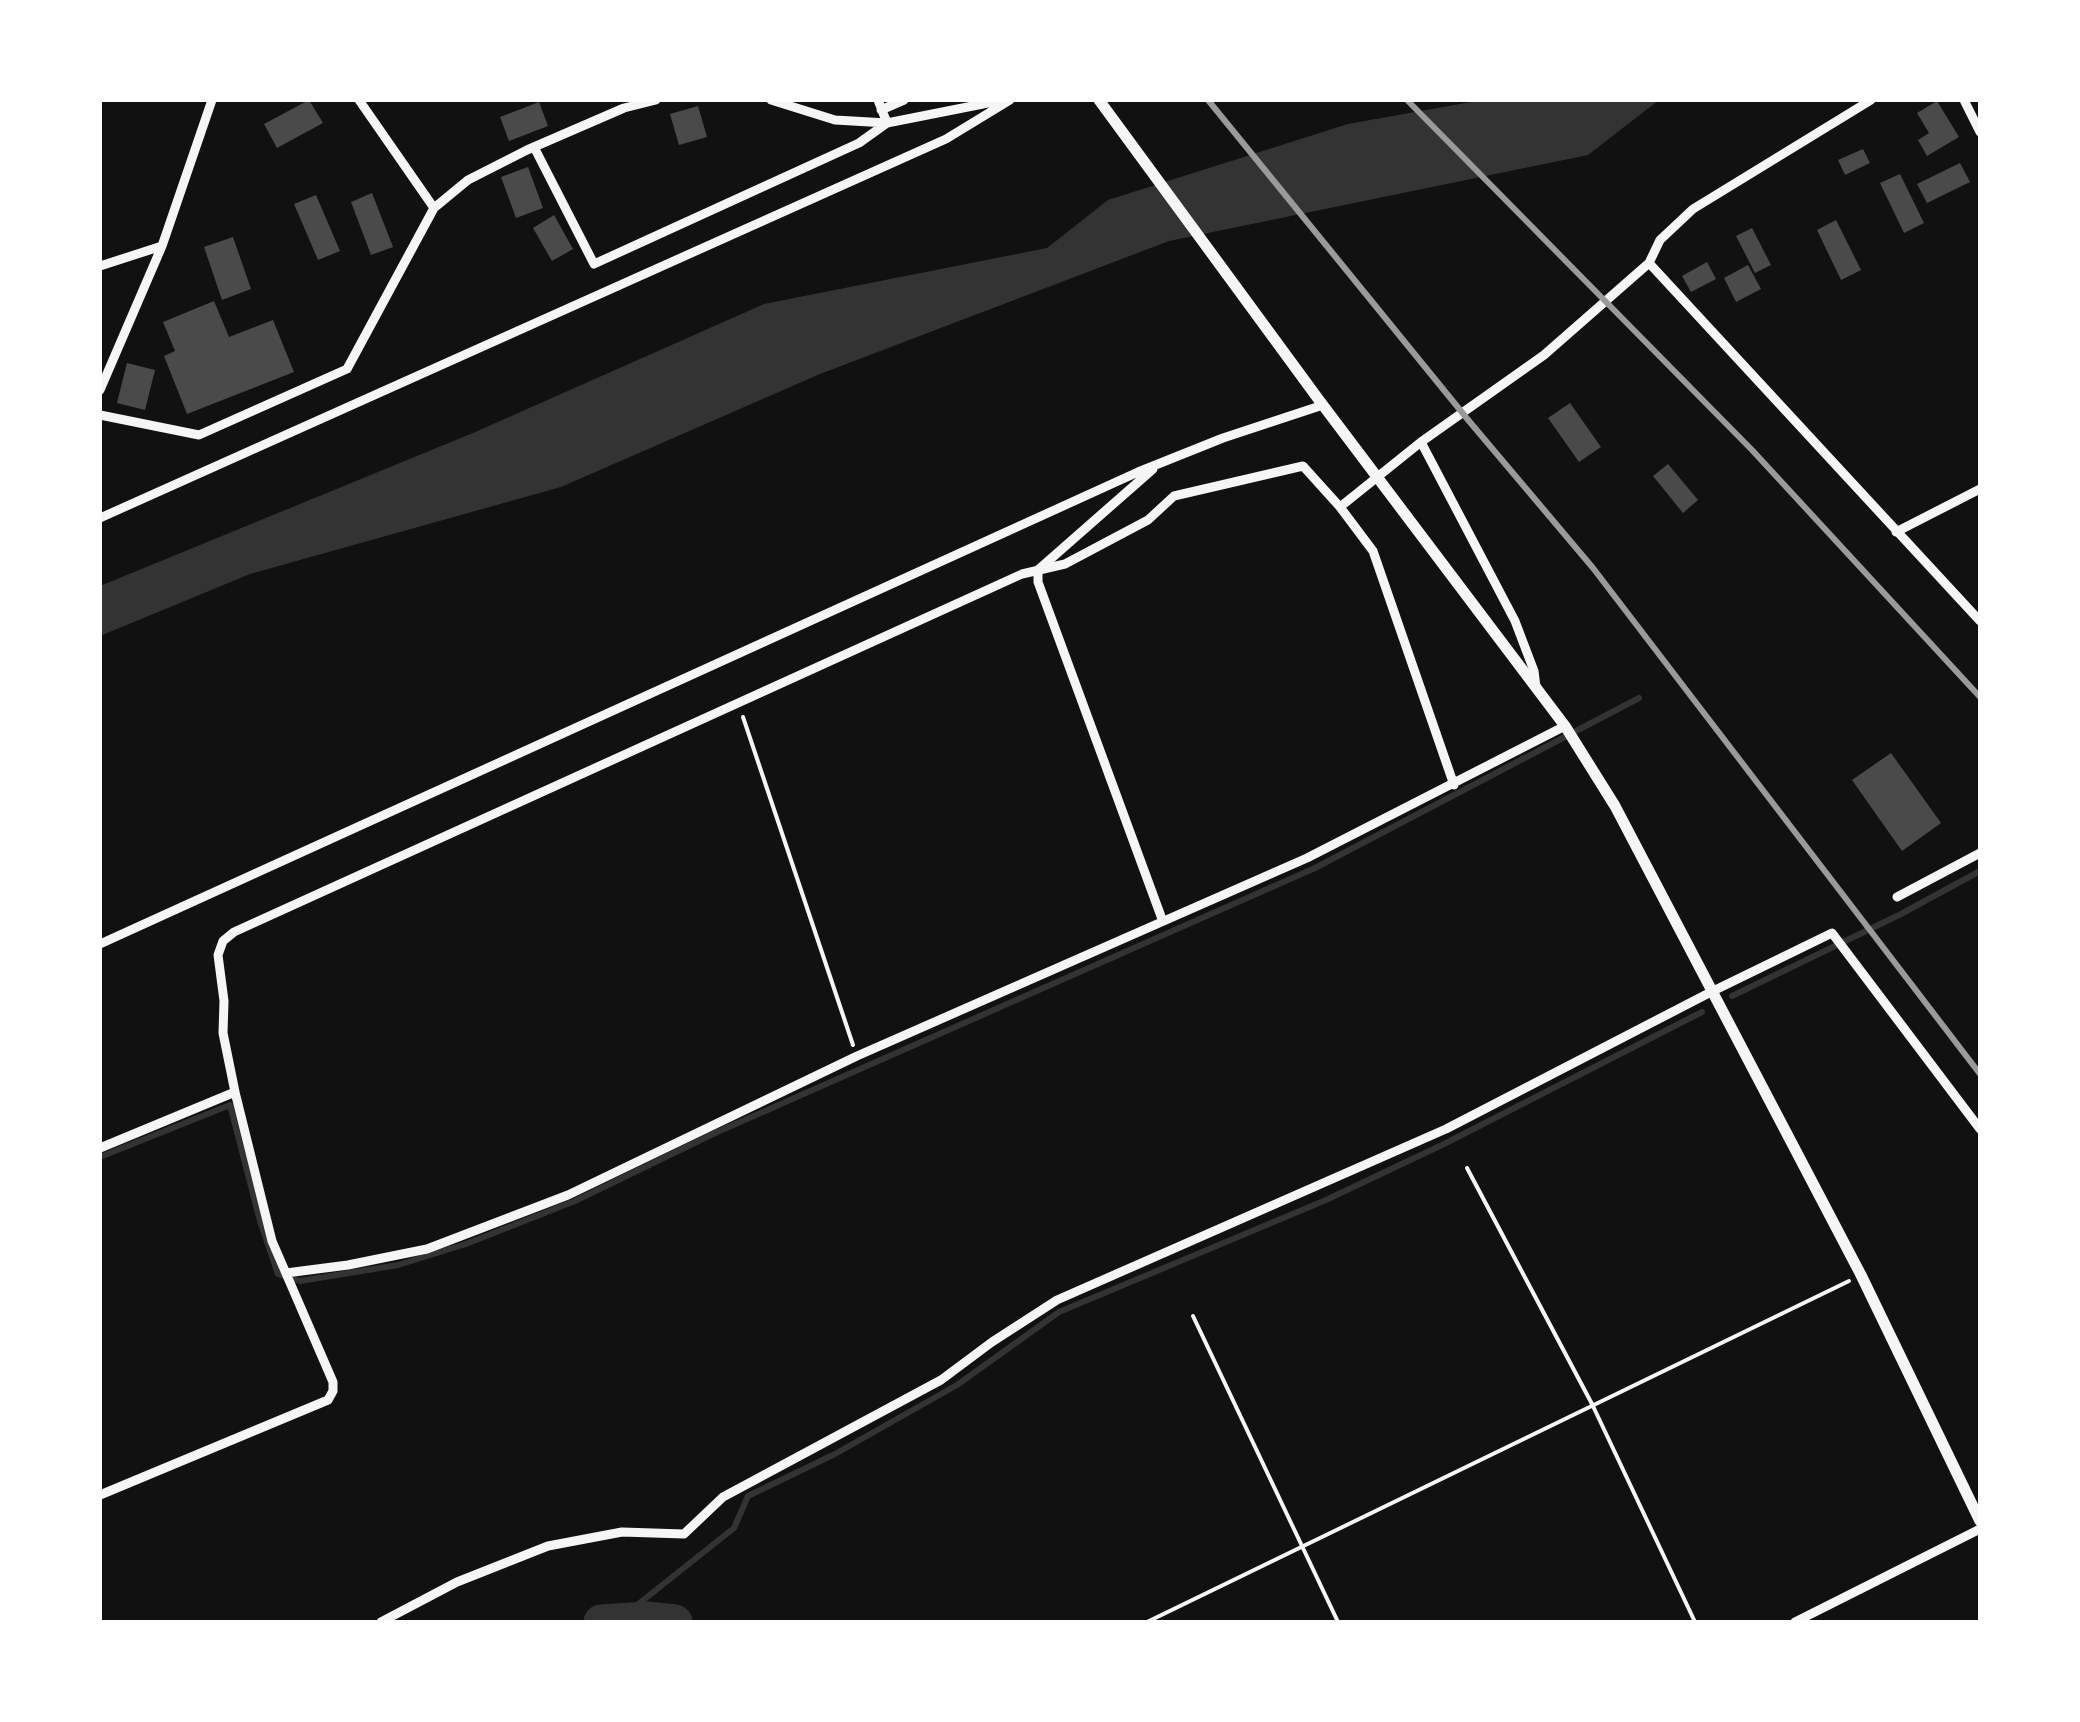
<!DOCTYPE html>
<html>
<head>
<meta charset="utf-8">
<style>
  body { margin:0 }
  #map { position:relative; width:2080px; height:1722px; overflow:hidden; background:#111; font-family:Mulish,sans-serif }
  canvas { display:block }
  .frame { position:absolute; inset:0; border:102px solid #fff; pointer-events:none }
</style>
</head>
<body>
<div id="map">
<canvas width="2080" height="1722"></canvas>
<div class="frame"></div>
</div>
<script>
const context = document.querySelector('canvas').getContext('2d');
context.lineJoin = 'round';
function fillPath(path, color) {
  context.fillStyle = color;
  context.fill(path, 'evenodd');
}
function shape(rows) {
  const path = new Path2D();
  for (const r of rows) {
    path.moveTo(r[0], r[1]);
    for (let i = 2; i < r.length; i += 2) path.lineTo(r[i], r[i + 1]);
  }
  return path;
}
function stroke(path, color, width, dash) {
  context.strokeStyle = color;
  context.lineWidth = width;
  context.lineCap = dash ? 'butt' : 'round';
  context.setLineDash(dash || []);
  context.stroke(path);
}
fillPath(shape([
  [1482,100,1659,100,1588,155,1169,241,820,374,561,487,250,574,100,636,100,586,473,433,764,304,1047,248,1108,200,1348,124]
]), '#333');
stroke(shape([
  [1732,996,1901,914,1980,871],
  [100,1157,230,1105,260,1221,278,1274,300,1281,398,1265,466,1244,575,1201,713,1134,1315,868,1639,698],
  [617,1621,734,1528,748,1496,835,1454,957,1385,1059,1312,1326,1200,1444,1144,1702,1012]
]), '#333', 6);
stroke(shape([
  [601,1622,647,1619,675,1622]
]), '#333', 35);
fillPath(shape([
  [309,100,323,123,277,148,264,124],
  [1937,101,1959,137,1927,156,1918,140,1929,133,1917,113],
  [539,102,548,126,509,141,500,117],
  [698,106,707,137,679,145,670,114],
  [1863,149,1870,163,1845,175,1838,160],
  [1960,163,1970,182,1927,203,1917,184],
  [528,167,543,208,516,218,501,177],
  [1900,174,1924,223,1904,233,1880,183],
  [372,193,393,247,371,255,351,202],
  [316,195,340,251,318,260,294,204],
  [554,215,573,249,552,261,533,228],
  [1836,220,1861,270,1841,280,1817,230],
  [1752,228,1771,265,1755,273,1736,236],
  [233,237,251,289,222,300,204,247],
  [1707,262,1716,279,1691,292,1682,276],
  [1748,265,1761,289,1736,302,1724,278],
  [214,301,229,337,273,320,294,372,187,414,164,356,175,351,163,322],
  [127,363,155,370,145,410,117,403],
  [1570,403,1601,447,1579,462,1548,418],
  [1668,464,1698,500,1683,513,1653,476],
  [1891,753,1941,823,1902,851,1852,780]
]), '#4a4a4a');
stroke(shape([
  [743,717,853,1045],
  [1467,1168,1592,1404,1695,1622],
  [1193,1316,1338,1622],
  [1147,1622,1849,1281]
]), '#f5f5f5', 4);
stroke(shape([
  [359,100,434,208],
  [771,100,835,120,887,123,1003,100],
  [1964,100,1980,132],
  [881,110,904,100],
  [534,147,594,264,859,143,887,123,878,100],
  [1649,263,1980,621],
  [100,266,162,246],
  [100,390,162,246,212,100],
  [100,415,199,435,347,369,434,208,468,180,527,150,624,108,656,100],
  [1421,442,1515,621,1534,671,1536,687],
  [1153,469,1038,570,1038,582,1162,919],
  [1340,507,1421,442,1544,355,1649,263,1660,240,1693,209,1871,100],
  [100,518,946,139,1010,100],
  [1896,532,1980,489],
  [1897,897,1980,853],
  [100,944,1138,472,1223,438,1323,405],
  [100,1148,235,1092,223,1033,224,1001,218,955,223,941,234,932,1022,574,1065,564,1148,520,1174,496,1303,466,1340,507,1373,551,1454,785],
  [286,1273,348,1265,427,1249,568,1195,857,1056,1307,858,1565,726],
  [100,1495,328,1400,333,1391,333,1382,272,1241,235,1092],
  [381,1622,457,1582,548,1546,622,1532,684,1534,723,1497,941,1380,992,1342,1057,1300,1446,1129,1711,992,1832,933,1980,1129],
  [1795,1622,1980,1529]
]), '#f5f5f5', 9);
stroke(shape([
  [1099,100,1319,400,1565,726,1615,806,1861,1275,1980,1521]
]), '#f5f5f5', 11);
stroke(shape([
  [1208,100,1469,421,1593,568,1980,1074],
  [1407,100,1752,450,1980,697]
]), '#9a9a9a', 6);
</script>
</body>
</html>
